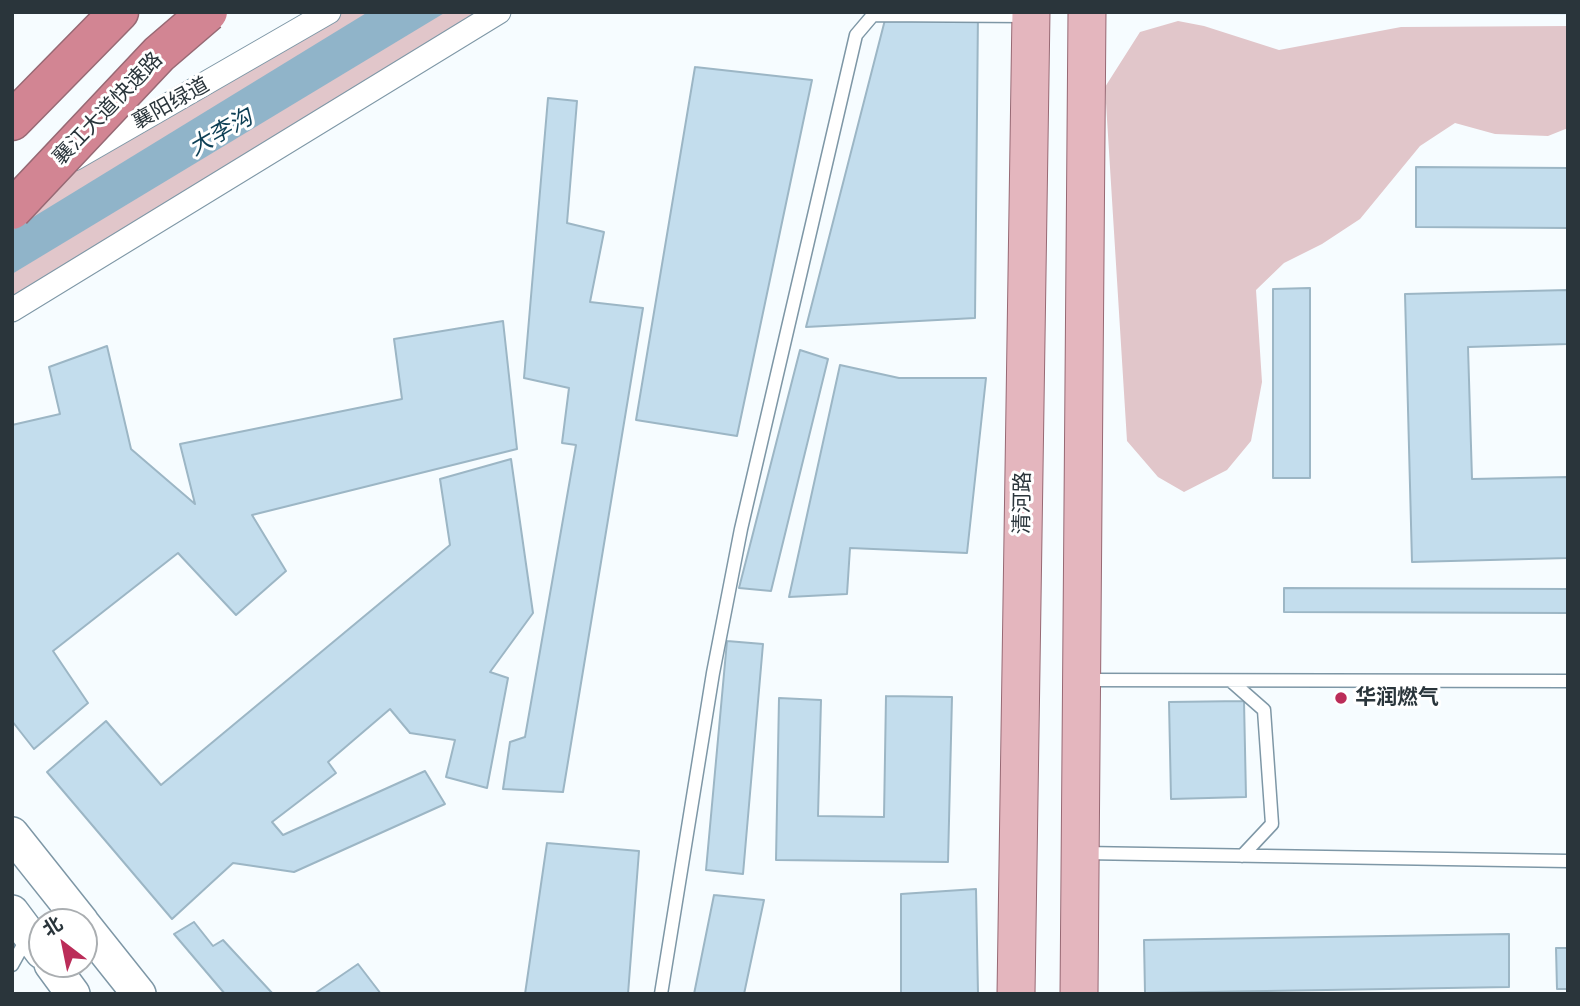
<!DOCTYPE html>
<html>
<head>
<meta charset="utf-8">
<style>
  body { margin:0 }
  #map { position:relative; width:1580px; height:1006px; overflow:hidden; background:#f6fcff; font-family:Karla,"Noto Sans SC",sans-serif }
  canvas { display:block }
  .frame { position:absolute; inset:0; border:14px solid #2a353b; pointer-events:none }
  .north { position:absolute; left:28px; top:908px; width:70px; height:70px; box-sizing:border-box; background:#fff; border:2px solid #aaaeb1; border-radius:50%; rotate:328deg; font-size:19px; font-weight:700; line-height:28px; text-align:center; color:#2a353b }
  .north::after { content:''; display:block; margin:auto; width:24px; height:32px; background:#bb2d59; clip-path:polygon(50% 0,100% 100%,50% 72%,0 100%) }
</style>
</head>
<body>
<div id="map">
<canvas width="1580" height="1006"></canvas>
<div class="frame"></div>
<div class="north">北</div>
</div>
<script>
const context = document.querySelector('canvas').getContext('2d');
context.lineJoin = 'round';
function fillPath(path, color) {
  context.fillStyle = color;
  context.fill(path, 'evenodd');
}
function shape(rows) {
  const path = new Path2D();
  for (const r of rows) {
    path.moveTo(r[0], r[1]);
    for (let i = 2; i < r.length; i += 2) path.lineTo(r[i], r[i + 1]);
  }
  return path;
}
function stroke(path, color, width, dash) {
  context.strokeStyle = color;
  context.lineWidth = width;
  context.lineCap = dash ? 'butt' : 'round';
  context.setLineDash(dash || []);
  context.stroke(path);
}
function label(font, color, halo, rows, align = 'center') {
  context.font = font + ' Karla,"Noto Sans SC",sans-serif';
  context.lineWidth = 6;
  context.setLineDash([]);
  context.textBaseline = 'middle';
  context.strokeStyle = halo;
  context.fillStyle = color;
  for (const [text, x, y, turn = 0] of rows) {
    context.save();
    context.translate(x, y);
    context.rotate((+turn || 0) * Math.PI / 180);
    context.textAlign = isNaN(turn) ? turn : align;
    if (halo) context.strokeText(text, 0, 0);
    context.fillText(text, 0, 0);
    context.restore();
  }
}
fillPath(shape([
  [1270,12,1568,12,1568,15]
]), '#e3f1f9');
fillPath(shape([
  [329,12,499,12,12,313,12,193],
  [1178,21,1204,26,1279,50,1401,27,1568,26,1568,128,1548,136,1495,134,1455,123,1420,146,1360,219,1322,244,1284,263,1256,290,1262,382,1251,441,1227,470,1184,492,1158,477,1127,441,1105,87,1140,32]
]), '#e1c6ca');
fillPath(shape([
  [368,12,446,12,12,274,12,230]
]), '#90b4c9');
const building = shape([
  [887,12,978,12,975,318,806,327,887,12],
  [695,67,812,80,737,436,636,420,695,67],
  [548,98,577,101,567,223,604,232,590,302,643,308,563,792,503,789,510,742,525,737,576,445,562,443,569,388,524,378,548,98],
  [1416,167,1568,168,1568,228,1416,227,1416,167],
  [1310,288,1310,478,1273,478,1273,289,1310,288],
  [1568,290,1568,344,1468,347,1472,479,1568,477,1568,558,1412,562,1405,294,1568,290],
  [503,321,517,449,252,515,286,571,236,615,178,553,53,651,88,703,34,749,12,721,12,425,60,414,49,367,107,346,131,449,195,504,180,444,402,399,394,339,503,321],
  [800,350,828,359,771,591,739,588,800,350],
  [840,365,899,378,986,378,967,553,850,548,847,594,789,597,840,365],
  [511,459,533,613,490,672,508,678,487,788,446,777,455,740,410,733,390,709,328,762,336,773,272,822,283,835,425,771,445,804,294,872,233,863,172,919,47,772,106,721,161,785,450,545,440,479,511,459],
  [1284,588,1568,589,1568,613,1284,612,1284,588],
  [727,641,763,644,743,874,706,870,727,641],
  [886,696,952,697,948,862,776,860,779,698,821,700,818,816,884,817,886,696],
  [1244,701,1246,797,1171,799,1169,702,1244,701],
  [547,843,639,851,628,994,525,994,547,843],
  [976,889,978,994,901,994,901,894,976,889],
  [714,895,764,900,744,994,694,994,714,895],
  [194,922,213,946,223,940,273,994,225,994,174,934,194,922],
  [1509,934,1509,987,1145,993,1144,940,1509,934],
  [1556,948,1568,948,1568,989,1557,989,1556,948],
  [358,964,381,994,314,994,358,964]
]);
fillPath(building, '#c3dded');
stroke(building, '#9cb6c5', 2);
const lane = shape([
  [1085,680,1568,681],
  [1231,681,1264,710,1272,824,1242,856],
  [1084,853,1568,861],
  [12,965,27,938],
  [661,994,713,673,741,529,856,35,873,15,1029,16]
]);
const street = shape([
  [74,159,329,12],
  [12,310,499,12]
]);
const secondary = shape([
  [12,834,82,922],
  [12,912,42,952],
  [84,925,139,994],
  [51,964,73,994]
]);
const primary = shape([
  [1016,994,1031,12],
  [1079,994,1087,12]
]);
const highway = shape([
  [12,121,119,12]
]);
stroke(lane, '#7e97a6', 15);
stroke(street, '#7e97a6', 25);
stroke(secondary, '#7e97a6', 36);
stroke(primary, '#976974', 39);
stroke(highway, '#976974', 41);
stroke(lane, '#fff', 12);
stroke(street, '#fff', 23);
stroke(secondary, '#fff', 33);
stroke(primary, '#e4b6be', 37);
stroke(highway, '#d28593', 38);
const highwayBridge = shape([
  [12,210,159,54,208,12]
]);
stroke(highwayBridge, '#976974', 41, []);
stroke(highwayBridge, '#d28593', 38);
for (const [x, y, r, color] of [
  [1341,698,7,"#bb2d59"]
]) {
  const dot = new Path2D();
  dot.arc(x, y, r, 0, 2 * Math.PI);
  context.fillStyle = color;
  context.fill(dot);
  stroke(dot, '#fff', 2.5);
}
label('21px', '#2a353b', '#fff', [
  ["襄阳绿道",171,104,-29],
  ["襄江大道快速路",108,109,-46],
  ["清河路",1023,503,-89]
]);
label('bold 21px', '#2a353b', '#fff', [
  ["华润燃气",1355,698]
], 'left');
label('italic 23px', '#0d3f55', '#fff', [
  ["大李沟",221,133,-30]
]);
</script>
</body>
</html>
